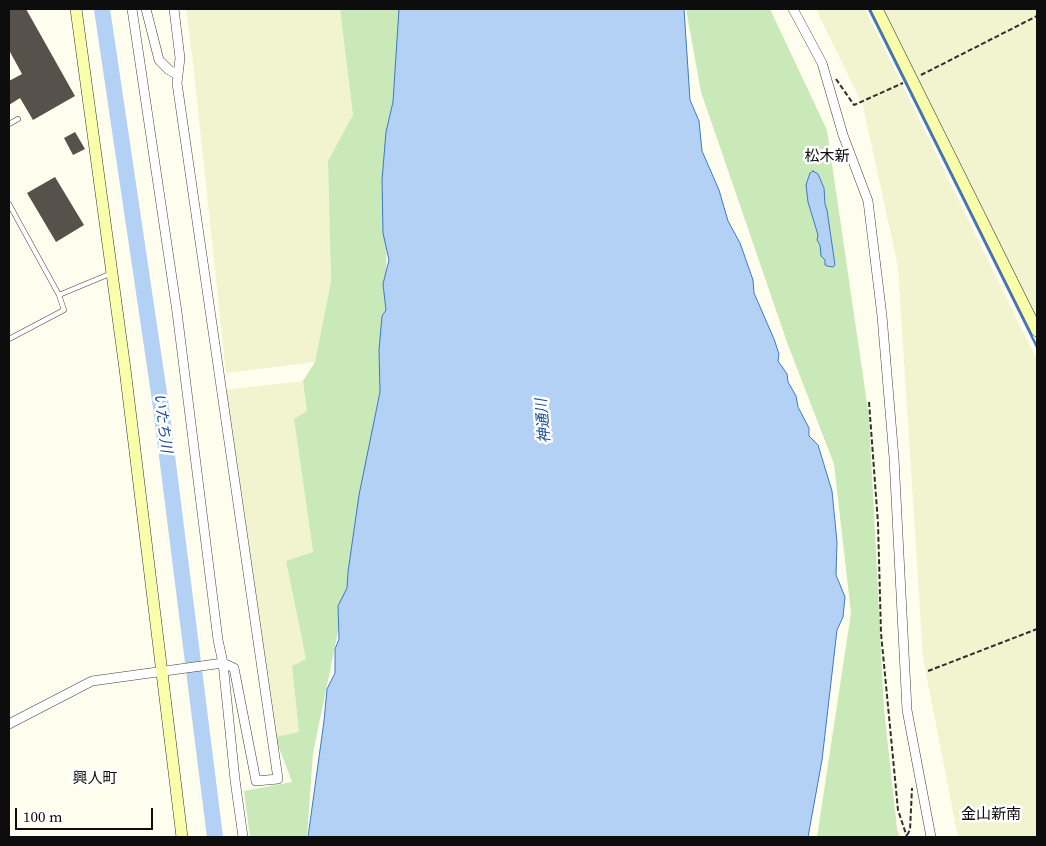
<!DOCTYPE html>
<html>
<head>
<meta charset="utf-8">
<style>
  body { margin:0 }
  #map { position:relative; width:1046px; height:846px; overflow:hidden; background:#fffeee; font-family:"Source Serif 4",serif }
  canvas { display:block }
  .frame { position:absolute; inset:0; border:10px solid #0d0d0d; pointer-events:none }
  .scale { position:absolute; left:15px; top:808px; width:138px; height:22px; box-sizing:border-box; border:2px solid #0d0d0d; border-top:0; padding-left:6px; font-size:15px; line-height:18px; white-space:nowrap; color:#0d0d0d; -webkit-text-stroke:4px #fff; paint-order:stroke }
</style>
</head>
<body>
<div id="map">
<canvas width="1046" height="846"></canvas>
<div class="frame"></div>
<div class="scale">100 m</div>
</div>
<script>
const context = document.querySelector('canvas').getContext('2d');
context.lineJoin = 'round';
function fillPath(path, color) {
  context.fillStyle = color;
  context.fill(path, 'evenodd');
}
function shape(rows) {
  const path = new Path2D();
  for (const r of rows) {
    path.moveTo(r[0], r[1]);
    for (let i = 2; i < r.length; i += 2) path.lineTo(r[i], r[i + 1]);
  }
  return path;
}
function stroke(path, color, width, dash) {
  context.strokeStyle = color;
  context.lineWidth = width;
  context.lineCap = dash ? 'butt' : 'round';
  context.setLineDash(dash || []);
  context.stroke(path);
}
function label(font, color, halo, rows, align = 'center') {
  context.font = font + ' "Source Serif 4","Noto Sans JP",serif';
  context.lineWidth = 5;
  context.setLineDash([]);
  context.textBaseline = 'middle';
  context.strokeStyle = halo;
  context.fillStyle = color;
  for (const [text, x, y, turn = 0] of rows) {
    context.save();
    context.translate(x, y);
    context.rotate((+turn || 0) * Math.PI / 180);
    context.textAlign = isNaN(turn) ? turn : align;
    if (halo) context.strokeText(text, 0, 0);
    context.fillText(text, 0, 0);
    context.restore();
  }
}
fillPath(shape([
  [186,9,340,9,353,115,328,161,331,281,315,362,226,373,193,63],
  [816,9,865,9,1037,360,1037,837,958,837,923,658,898,267,863,106],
  [883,9,1037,9,1037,324],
  [303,381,307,411,294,419,313,553,286,561,306,659,292,666,299,732,275,737,224,390]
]), '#f1f4cf');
fillPath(shape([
  [340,9,400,9,393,102,387,152,386,310,380,392,347,588,313,753,307,837,250,837,244,791,292,782,275,737,299,732,292,666,306,659,286,561,313,552,294,419,307,411,303,381,315,362,331,281,328,161,353,115],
  [686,9,770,9,827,130,869,417,884,709,897,829,900,837,817,837,851,613,834,464,788,345,701,92]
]), '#c9e9b8');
const water = shape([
  [399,9,684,9,690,100,699,121,702,151,719,190,728,221,740,243,753,280,754,293,774,339,779,354,778,361,787,374,788,382,796,396,798,407,809,428,809,436,818,445,832,491,837,542,836,575,845,597,843,617,837,630,822,760,808,837,308,837,324,721,327,689,335,673,335,649,339,639,338,606,347,588,348,572,359,495,380,392,379,350,382,316,386,310,383,284,389,260,383,233,382,180,386,132,393,102,399,9],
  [813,171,818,174,824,188,825,204,827,210,835,265,833,267,827,266,825,265,825,260,821,256,820,245,817,240,818,235,808,202,806,185,810,173,813,171]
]);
fillPath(water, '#b3d1f5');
stroke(water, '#3b78cc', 1);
stroke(shape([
  [869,9,1037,347]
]), '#3b78cc', 2.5);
stroke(shape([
  [102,9,160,400,215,837]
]), '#b3d1f5', 16);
fillPath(shape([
  [9,9,26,9,75,96,33,120,20,98,9,105,9,81,22,74,9,50],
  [75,132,85,149,73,155,64,138],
  [55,177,84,225,56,242,27,193]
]), '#56514a');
const lane = shape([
  [9,124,18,119],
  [9,204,59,295],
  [9,339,64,310,59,295,112,273]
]);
const street = shape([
  [132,9,177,312,218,640,223,663,234,668,256,781,278,779,177,83,180,58,174,9],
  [146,9,159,60,169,70,178,75],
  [793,9,822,63,843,135,868,201,882,316,894,458,907,710,931,837],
  [9,724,92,681,223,663,235,780,243,837]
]);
const secondary = shape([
  [76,9,125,369,182,837],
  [877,9,1037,331]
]);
stroke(lane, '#404040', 5.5);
stroke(street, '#404040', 10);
stroke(secondary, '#2f2f2f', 12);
stroke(shape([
  [921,75,1037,16],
  [836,79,854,105,903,83],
  [869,402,878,523,881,633,898,810,907,837],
  [928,671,1037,629],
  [907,835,910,830,912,788]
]), '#2f2f2f', 2, [5, 2.5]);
stroke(lane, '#fff', 4.5);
stroke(street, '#fff', 9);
stroke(secondary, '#f8feaa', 11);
label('15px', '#0d0d0d', '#fff', [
  ["松木新",827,157],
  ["興人町",95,779],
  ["金山新南",991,815]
]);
label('italic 15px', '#184b9e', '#fff', [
  ["神通川",544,421,-95],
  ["いたち川",162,423,83]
]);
</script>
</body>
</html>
